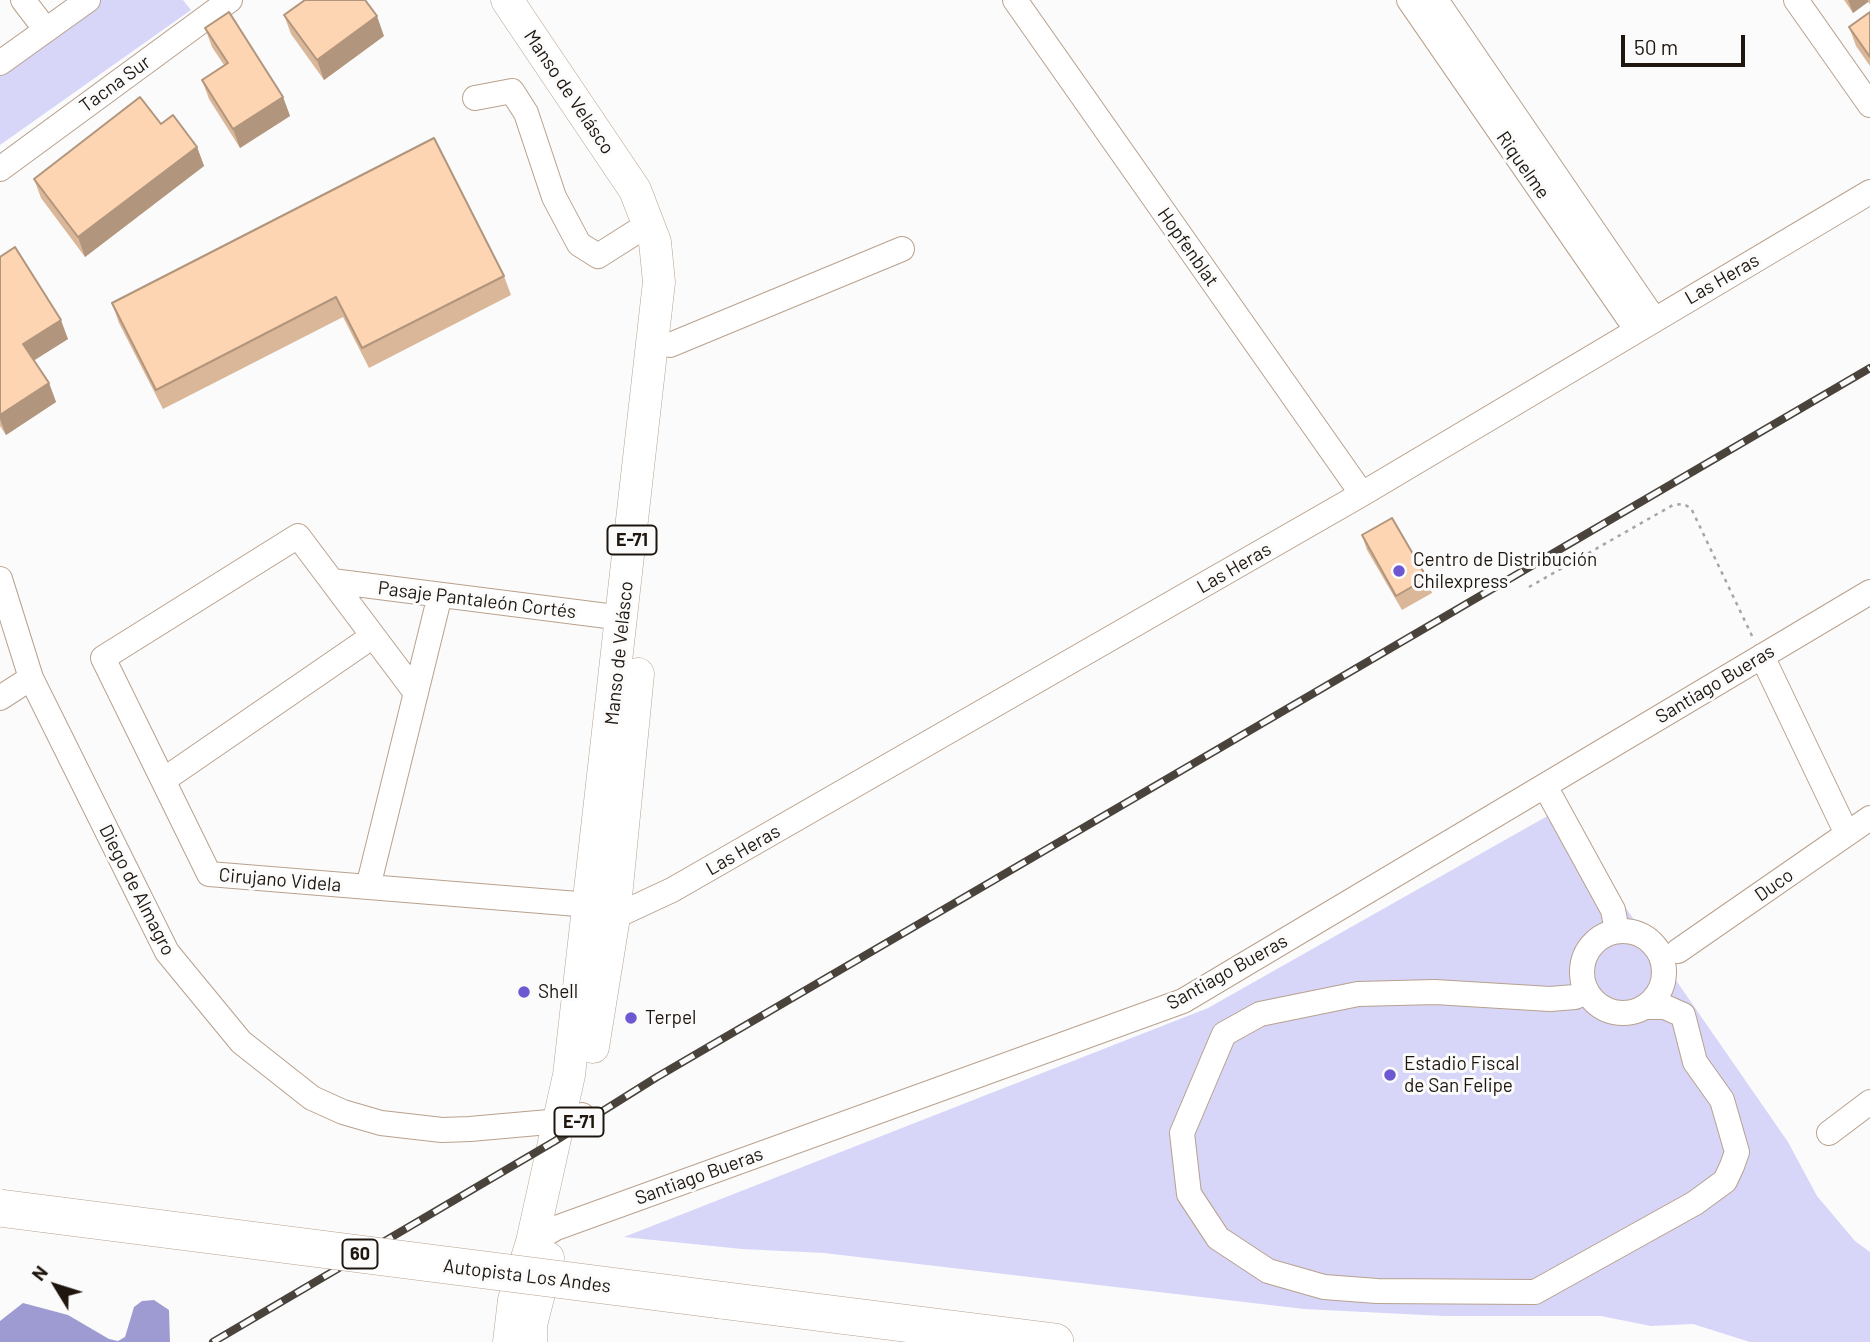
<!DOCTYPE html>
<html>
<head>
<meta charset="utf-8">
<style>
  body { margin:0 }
  #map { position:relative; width:1870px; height:1342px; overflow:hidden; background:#fbfbfb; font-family:Barlow,sans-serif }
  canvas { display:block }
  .north { position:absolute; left:21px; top:1251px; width:70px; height:70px; -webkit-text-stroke:5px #fbfbfb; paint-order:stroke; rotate:308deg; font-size:19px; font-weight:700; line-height:28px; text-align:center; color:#1f170f }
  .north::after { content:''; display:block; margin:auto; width:24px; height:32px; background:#1f170f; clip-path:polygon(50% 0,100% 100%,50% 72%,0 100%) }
  .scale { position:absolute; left:1621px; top:35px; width:124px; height:32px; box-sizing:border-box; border:4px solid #1f170f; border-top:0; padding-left:9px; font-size:21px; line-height:24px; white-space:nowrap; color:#1f170f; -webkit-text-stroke:5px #fbfbfb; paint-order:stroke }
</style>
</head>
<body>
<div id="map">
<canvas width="1870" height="1342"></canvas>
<div class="north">N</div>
<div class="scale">50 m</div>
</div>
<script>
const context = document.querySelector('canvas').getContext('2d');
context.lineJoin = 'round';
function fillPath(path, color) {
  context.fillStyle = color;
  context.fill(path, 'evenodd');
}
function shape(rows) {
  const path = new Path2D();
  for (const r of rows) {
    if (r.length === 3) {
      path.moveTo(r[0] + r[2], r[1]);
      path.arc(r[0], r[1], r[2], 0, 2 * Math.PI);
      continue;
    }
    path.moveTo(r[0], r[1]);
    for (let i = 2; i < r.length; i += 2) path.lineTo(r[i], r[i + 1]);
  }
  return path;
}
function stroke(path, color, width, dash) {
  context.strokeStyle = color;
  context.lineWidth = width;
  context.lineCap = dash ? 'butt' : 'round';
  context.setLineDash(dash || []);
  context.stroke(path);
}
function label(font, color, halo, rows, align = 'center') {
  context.font = font + ' Barlow,sans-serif';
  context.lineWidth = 6;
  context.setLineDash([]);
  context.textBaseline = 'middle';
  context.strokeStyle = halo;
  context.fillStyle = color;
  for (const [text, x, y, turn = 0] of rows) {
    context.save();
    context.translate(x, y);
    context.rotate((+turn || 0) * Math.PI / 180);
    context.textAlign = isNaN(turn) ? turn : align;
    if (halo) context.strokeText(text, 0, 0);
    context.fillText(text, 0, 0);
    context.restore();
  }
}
fillPath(shape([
  [97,0,183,0,191,10,0,145,0,68],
  [1558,810,1788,1142,1817,1196,1855,1241,1870,1252,1870,1342,1750,1342,1693,1324,1651,1326,1601,1316,1444,1316,1304,1309,824,1253,742,1249,624,1237,1208,1008]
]), '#d7d6f9');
fillPath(shape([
  [154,1300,169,1310,170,1342,0,1342,0,1321,23,1303,68,1315,109,1339,118,1341,125,1337,134,1307,142,1301]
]), '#9e9bd3');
const minor = shape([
  [23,0,46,30],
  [1015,0,1362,494],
  [1409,0,1636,329],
  [1436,0,1654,319],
  [1796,0,1870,105],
  [0,63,88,0],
  [475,98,512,91,526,113,554,197,579,244,598,256,650,223],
  [0,169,230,0],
  [670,345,902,249],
  [0,579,31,678,167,952,241,1042,312,1098,343,1112,381,1123,442,1130,470,1129,560,1121,582,1115],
  [332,581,623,618],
  [1762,656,1847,834],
  [416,693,298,536,103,658,209,874,590,905],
  [0,698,31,678],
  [165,779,373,636],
  [1545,786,1613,910,1617,931],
  [368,887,440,595],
  [599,919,614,917,672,890,1362,494,1870,192],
  [1623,972,41],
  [1678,951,1870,818],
  [1587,992,1575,997,1550,999,1435,992,1358,994,1260,1014,1224,1034,1182,1133,1189,1194,1218,1238,1268,1271,1324,1287,1377,1291,1535,1292,1695,1203,1725,1181,1732,1166,1737,1152,1722,1100,1695,1062,1683,1015,1665,1007,1644,1007],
  [1829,1133,1870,1102],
  [532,1242,556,1228,1183,1001,1870,592]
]);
const major = shape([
  [507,0,635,190,655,242,659,282,569,1075,532,1242,514,1300,509,1342],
  [593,1047,614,917,638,674],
  [531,1342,531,1325,548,1258]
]);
const highway = shape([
  [720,1300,1055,1342]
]);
stroke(minor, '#b8a18d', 26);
stroke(major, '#b8a18d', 33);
stroke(highway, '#b8a18d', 38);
stroke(shape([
  [1529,587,1673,505,1683,504,1691,508,1753,638]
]), '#a8a5a2', 2.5, [3.5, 5]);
stroke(minor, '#fff', 24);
stroke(major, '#fff', 32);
stroke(highway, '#fff', 37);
const rail = shape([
  [213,1342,555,1141,657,1077,1870,368]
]);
stroke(rail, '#49433c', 8);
stroke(rail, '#fbfbfb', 5, [16]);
const highwayBridge = shape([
  [0,1208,720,1300]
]);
stroke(highwayBridge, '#b8a18d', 38, []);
stroke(highwayBridge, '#fff', 37);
fillPath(shape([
  [1844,0,1870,0,1870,4,1868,2,1853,13],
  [1870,12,1870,66,1856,46,1849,27],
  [284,15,384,36,324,80,291,34],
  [205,28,283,97,290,116,240,148,209,99,202,80,224,65,212,47],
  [161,124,197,147,204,166,85,257,41,198,34,179],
  [0,257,68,339,34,360,49,383,56,402,6,435,0,426],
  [504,276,511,295,369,368,343,317,163,409,119,323,112,303],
  [1362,535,1427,578,1432,593,1402,610,1367,550]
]), '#dab799');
fillPath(shape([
  [1848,0,1868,0,1868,2,1853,13],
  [377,16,384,36,324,80,317,60],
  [283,97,290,116,240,148,233,129],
  [197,147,204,166,85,257,78,237],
  [61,320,68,339,30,363,23,344],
  [49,383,56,402,6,435,0,419,0,415]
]), '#b1957d');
const building = shape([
  [305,0,365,0,377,16,317,60,284,15,305,0],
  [229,12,283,97,233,129,202,80,228,63,205,28,229,12],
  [1870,12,1870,57,1849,27,1870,12],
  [140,97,161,124,173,115,197,147,78,237,34,179,140,97],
  [434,138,504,276,362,348,336,297,156,390,112,303,434,138],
  [15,247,61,320,23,344,49,383,0,415,0,257,15,247],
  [1392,518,1427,578,1396,596,1362,535,1392,518]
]);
fillPath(building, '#fdd5b2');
stroke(building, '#b1957d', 2);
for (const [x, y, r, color] of [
  [1399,571,7,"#6d58d2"],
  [524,992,7,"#6d58d2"],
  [631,1018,7,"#6d58d2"],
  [1390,1075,7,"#6d58d2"]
]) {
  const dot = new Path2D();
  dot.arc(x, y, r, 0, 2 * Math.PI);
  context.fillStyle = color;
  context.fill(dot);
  stroke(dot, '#fbfbfb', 2.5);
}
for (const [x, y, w] of [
  [632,540,49],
  [579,1122,49],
  [360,1254,35]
]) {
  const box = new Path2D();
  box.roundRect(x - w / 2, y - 14.5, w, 29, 5);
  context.fillStyle = '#fbfbfb';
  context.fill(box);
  stroke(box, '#1f170f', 2);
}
label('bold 18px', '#1f170f', null, [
  ["E-71",632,540],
  ["E-71",579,1122],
  ["60",360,1254]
]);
label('19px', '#1f170f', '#fbfbfb', [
  ["Tacna Sur",115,84,-36],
  ["Manso de Velásco",569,92,56],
  ["Riquelme",1523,165,55],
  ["Hopfenblat",1188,247,55],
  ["Las Heras",1722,279,-30],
  ["Las Heras",1234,568,-30],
  ["Pasaje Pantaleón Cortés",477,600,7],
  ["Manso de Velásco",619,653,-84],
  ["Santiago Bueras",1715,684,-31],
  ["Las Heras",743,850,-30],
  ["Cirujano Videla",280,880,5],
  ["Duco",1774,885,-35],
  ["Diego de Almagro",137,890,63],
  ["Santiago Bueras",1227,972,-29],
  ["Santiago Bueras",699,1176,-20],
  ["Autopista Los Andes",527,1276,7]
]);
label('19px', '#1f170f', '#fbfbfb', [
  ["Centro de Distribución",1413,560],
  ["Chilexpress",1413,582],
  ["Shell",538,992],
  ["Terpel",645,1018],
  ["Estadio Fiscal",1404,1064],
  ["de San Felipe",1404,1086]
], 'left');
</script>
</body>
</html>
